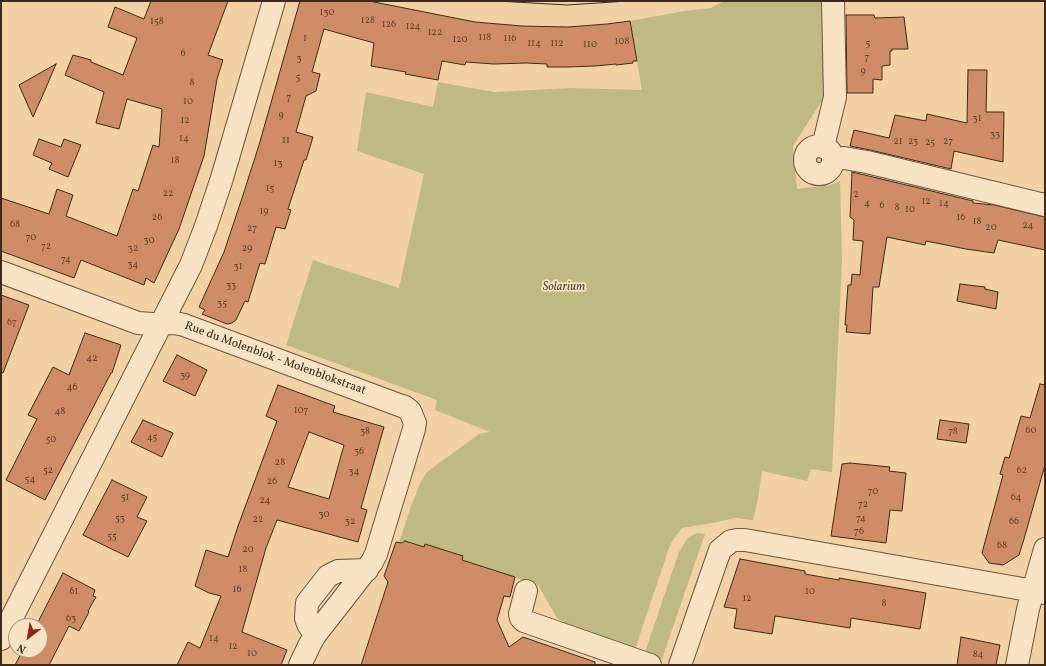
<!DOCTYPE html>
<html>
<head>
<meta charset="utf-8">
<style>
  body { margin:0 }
  #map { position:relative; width:1046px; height:666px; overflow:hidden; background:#f2d2a5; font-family:Vollkorn,serif }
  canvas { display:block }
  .frame { position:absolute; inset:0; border:2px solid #3c2b1d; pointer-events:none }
  .north { position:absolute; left:8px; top:618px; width:40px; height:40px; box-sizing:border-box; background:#f7e2c4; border:1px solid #ac9981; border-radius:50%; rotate:211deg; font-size:11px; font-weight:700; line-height:16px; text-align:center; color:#3c2b1d }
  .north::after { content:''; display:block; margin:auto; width:14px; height:18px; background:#8f2418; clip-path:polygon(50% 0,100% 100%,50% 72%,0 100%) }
</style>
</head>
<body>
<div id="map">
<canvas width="1046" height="666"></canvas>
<div class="frame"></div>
<div class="north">N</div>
</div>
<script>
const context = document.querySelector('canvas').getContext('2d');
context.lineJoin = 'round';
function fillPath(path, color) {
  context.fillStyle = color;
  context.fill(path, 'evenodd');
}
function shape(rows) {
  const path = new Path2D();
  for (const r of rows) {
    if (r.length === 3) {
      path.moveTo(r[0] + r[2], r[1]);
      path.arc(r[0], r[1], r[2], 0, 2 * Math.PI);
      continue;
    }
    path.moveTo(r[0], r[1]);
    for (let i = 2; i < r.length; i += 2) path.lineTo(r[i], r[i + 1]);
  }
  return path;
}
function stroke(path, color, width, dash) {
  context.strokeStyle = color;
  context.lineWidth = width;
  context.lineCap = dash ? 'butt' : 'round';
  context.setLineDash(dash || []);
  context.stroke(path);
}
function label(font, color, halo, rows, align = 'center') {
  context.font = font + ' Vollkorn,serif';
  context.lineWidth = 3.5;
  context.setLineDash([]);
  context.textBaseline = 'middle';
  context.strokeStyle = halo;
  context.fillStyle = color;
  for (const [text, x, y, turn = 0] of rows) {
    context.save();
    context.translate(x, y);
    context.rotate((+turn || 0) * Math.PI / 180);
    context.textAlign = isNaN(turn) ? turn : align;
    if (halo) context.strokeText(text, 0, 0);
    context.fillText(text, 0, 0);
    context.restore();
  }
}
fillPath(shape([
  [724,1,826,1,827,93,793,146,797,189,834,184,840,181,842,261,832,472,811,469,807,481,762,471,758,499,753,520,735,518,718,522,682,528,673,540,669,548,634,652,614,644,614,641,567,624,557,618,538,585,462,560,463,556,425,544,424,547,405,541,402,543,399,543,410,509,421,481,427,472,479,434,490,432,435,410,437,400,286,345,313,260,399,288,424,174,357,151,366,92,433,107,438,82,494,92,570,88,642,90,630,21,684,11,711,8],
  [698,533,705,534,662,659,657,659,644,655,679,552,687,539,693,535]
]), '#bfba83');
const building = shape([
  [151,1,228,1,208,55,223,60,217,79,204,156,179,229,154,283,146,278,144,285,81,260,74,278,1,251,1,198,49,214,57,189,73,195,66,216,117,236,133,189,138,191,153,145,159,147,162,109,127,99,119,129,96,123,104,92,65,75,73,55,91,60,91,62,123,75,137,38,108,27,115,7,144,19,151,1],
  [300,1,369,1,475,22,522,26,568,27,607,24,630,21,637,61,633,61,633,63,616,65,616,64,595,66,569,67,547,67,547,64,526,63,494,64,466,62,465,65,442,61,438,80,405,74,406,72,371,66,374,43,324,29,312,72,320,74,316,91,306,96,296,132,313,137,306,160,304,160,288,209,291,210,285,229,276,227,265,264,260,263,248,302,245,301,236,320,232,323,227,324,202,314,205,310,199,307,224,252,243,195,259,145,300,1],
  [846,15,874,15,875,18,904,17,908,49,892,49,892,51,890,51,890,65,882,66,882,80,873,79,873,93,847,93,846,15],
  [56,64,45,90,33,117,19,85,56,64],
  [968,70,987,70,986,112,1004,112,1003,162,954,151,951,169,870,150,850,146,854,130,889,138,895,115,926,121,927,114,967,123,968,70],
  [39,139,61,147,64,139,81,145,68,177,49,169,52,163,33,155,39,139],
  [852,172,973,201,973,203,994,205,1045,217,1045,250,998,240,994,253,966,249,926,241,925,245,887,237,879,287,873,287,870,334,846,332,847,325,845,325,848,285,851,285,852,274,860,275,863,241,853,240,854,220,850,217,852,172],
  [960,284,985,287,985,289,998,292,996,309,957,301,960,284],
  [1,295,29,305,3,373,1,372,1,295],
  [85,333,121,345,112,373,111,373,45,500,6,480,37,419,28,415,53,367,69,375,85,333],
  [177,355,207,370,195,396,163,381,177,355],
  [1040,384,1045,385,1045,465,1024,539,1019,555,1003,565,989,563,982,553,1003,475,1000,474,1005,457,1009,458,1021,416,1030,418,1040,384],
  [278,385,335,406,333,412,384,427,361,508,367,510,358,542,277,520,266,548,242,632,287,650,281,665,177,665,188,642,200,648,221,596,209,593,195,586,206,550,228,557,238,526,277,421,266,416,278,385],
  [309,432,344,445,329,499,288,487,309,432],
  [143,420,173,433,162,457,131,442,143,420],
  [940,420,969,424,966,443,937,439,940,420],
  [850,463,890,467,889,471,906,473,902,511,890,510,886,543,831,536,842,464,850,463],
  [112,480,147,497,137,517,147,521,128,557,83,535,112,480],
  [405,541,424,547,425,544,463,556,462,560,515,577,510,597,504,596,497,620,509,647,523,637,595,662,595,665,361,665,388,582,384,576,396,542,402,543,405,541],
  [740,559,805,571,805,574,839,580,839,578,926,593,920,629,851,618,850,628,775,616,772,634,734,628,737,609,724,607,740,559],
  [63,573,95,590,93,596,96,597,88,611,89,612,79,631,69,626,49,665,15,665,23,650,40,650,40,626,36,626,63,573],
  [961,637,1000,645,996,665,957,665,961,637]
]);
fillPath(building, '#cf8c66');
stroke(building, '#3c2b1d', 1);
const minor = shape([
  [819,160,14],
  [823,147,835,97,833,1],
  [834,159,844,158,867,162,1045,205],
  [1,272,138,323,152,324,175,323,184,325,399,405,405,407,410,411,415,423,414,429,376,554,372,562,315,635,309,646,300,665],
  [526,591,520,614,521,618,524,621,650,665],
  [315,635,308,624,306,618,307,603,328,576,338,571,367,570],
  [1,639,191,265,206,226,222,178,274,1],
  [680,665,720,550,731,541,737,540,745,540,1045,593],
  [1017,665,1028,609,1045,549]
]);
stroke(minor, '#6a553f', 24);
stroke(minor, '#f7e2c4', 22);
stroke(shape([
  [497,1,567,5,628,1]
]), '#3c2b1d', 1);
label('10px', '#61432f', null, [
  ["130",327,13],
  ["128",368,21],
  ["158",157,22],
  ["126",389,25],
  ["124",413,27],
  ["122",435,33],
  ["118",485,38],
  ["1",305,39],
  ["116",510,39],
  ["120",460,40],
  ["108",622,42],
  ["114",534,44],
  ["112",557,44],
  ["5",868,44],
  ["110",590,45],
  ["6",183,54],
  ["7",867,58],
  ["3",299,59],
  ["9",863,72],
  ["5",298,78],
  ["8",192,83],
  ["7",289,98],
  ["10",188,102],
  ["9",281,116],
  ["31",977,119],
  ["12",185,121],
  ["33",995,135],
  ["14",184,139],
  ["11",286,141],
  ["21",898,142],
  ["23",913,142],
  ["27",948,142],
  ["25",930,143],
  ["18",175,161],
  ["13",278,164],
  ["15",270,189],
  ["22",168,194],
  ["2",856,195],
  ["12",926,202],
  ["4",867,204],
  ["14",944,204],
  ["6",882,206],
  ["8",897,208],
  ["10",910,210],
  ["19",264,212],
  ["26",157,218],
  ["16",961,218],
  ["18",977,222],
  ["68",15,225],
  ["24",1028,226],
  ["20",991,228],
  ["27",252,229],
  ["70",31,238],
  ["30",149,241],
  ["72",46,247],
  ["32",133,249],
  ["29",247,249],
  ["74",66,260],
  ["34",133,265],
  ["31",238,267],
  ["33",231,286],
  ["35",222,304],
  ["67",12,323],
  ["42",92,359],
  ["39",185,376],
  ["46",72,388],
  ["107",301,411],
  ["48",60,412],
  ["60",1031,431],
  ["38",365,432],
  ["78",953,432],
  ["45",152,438],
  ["50",51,440],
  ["36",359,452],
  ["28",280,463],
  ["52",48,471],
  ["62",1022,471],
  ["34",354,472],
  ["54",30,480],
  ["26",272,482],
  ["70",873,492],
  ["51",125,498],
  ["64",1016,498],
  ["24",265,501],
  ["72",863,505],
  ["30",324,515],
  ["53",120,519],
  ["74",861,519],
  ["22",258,520],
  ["32",350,522],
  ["66",1014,522],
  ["76",859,532],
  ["55",112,537],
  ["68",1002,546],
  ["20",248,550],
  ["18",243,570],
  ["16",237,590],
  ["61",74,592],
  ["10",810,592],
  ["12",747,599],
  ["8",884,604],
  ["63",71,619],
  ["14",214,639],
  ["12",233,647],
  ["10",252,654],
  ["84",978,655]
]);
label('italic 12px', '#564831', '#f7e2c4', [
  ["Solarium",564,288]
]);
label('12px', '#3c2b1d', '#f7e2c4', [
  ["Rue du Molenblok - Molenblokstraat",275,359,20]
]);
</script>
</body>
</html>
